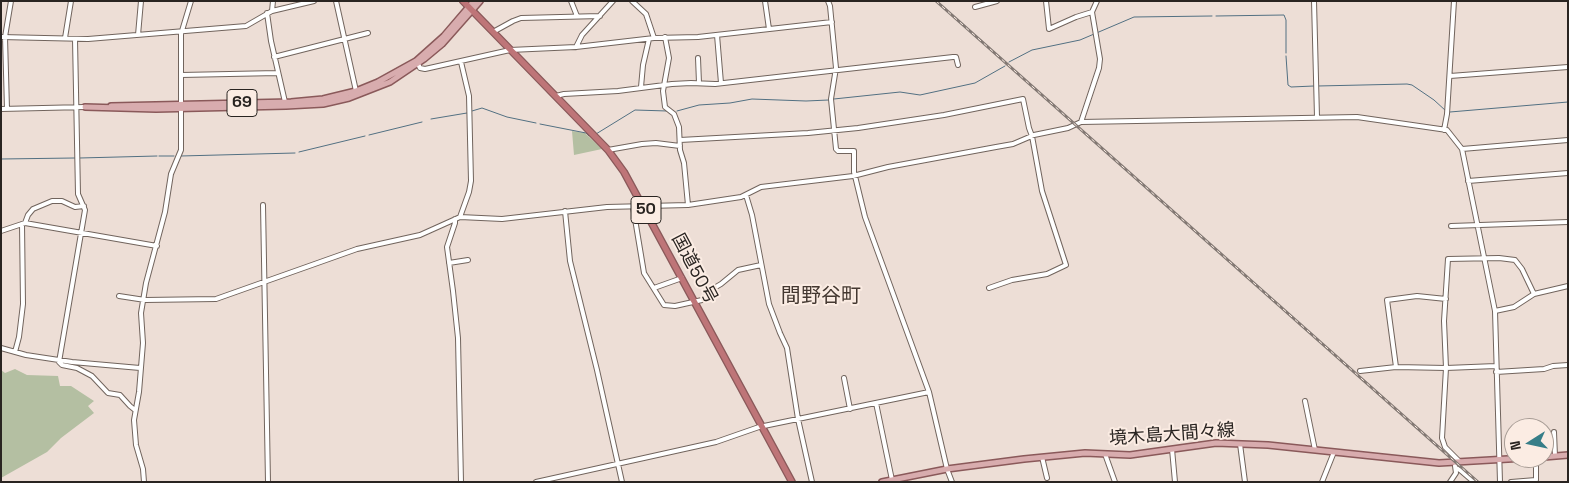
<!DOCTYPE html>
<html>
<head>
<meta charset="utf-8">
<style>
  body { margin:0 }
  #map { position:relative; width:1569px; height:483px; overflow:hidden; background:#edded6; font-family:"Space Grotesk",sans-serif }
  canvas { display:block }
  .frame { position:absolute; inset:0; border:2px solid #292421; pointer-events:none }
  .north { position:absolute; left:1504px; top:418px; width:50px; height:50px; box-sizing:border-box; background:#fbece3; border:1px solid #a79c95; border-radius:50%; rotate:260deg; font-size:14px; font-weight:700; line-height:20px; text-align:center; color:#292421 }
  .north::after { content:''; display:block; margin:auto; width:18px; height:22px; background:#377e88; clip-path:polygon(50% 0,100% 100%,50% 72%,0 100%) }
</style>
</head>
<body>
<div id="map">
<canvas width="1569" height="483"></canvas>
<div class="frame"></div>
<div class="north">N</div>
</div>
<script>
const context = document.querySelector('canvas').getContext('2d');
context.lineJoin = 'round';
function fillPath(path, color) {
  context.fillStyle = color;
  context.fill(path, 'evenodd');
}
function shape(rows) {
  const path = new Path2D();
  for (const r of rows) {
    path.moveTo(r[0], r[1]);
    for (let i = 2; i < r.length; i += 2) path.lineTo(r[i], r[i + 1]);
  }
  return path;
}
function stroke(path, color, width, dash) {
  context.strokeStyle = color;
  context.lineWidth = width;
  context.lineCap = dash ? 'butt' : 'round';
  context.setLineDash(dash || []);
  context.stroke(path);
}
function label(font, color, halo, rows, align = 'center') {
  context.font = font + ' "Space Grotesk","Noto Sans JP",sans-serif';
  context.lineWidth = 4;
  context.setLineDash([]);
  context.textBaseline = 'middle';
  context.strokeStyle = halo;
  context.fillStyle = color;
  for (const [text, x, y, turn = 0] of rows) {
    context.save();
    context.translate(x, y);
    context.rotate((+turn || 0) * Math.PI / 180);
    context.textAlign = isNaN(turn) ? turn : align;
    if (halo) context.strokeText(text, 0, 0);
    context.fillText(text, 0, 0);
    context.restore();
  }
}
fillPath(shape([
  [572,131,585,133,602,149,574,155],
  [15,369,27,375,58,376,60,386,71,386,94,401,88,406,94,413,61,438,47,452,1,478,1,370,5,373]
]), '#b4bfa2');
stroke(shape([
  [1216,16,1284,15,1286,20,1286,53],
  [1286,56,1288,85,1291,87,1314,86],
  [1009,62,1032,50,1080,40,1134,17,1212,16],
  [1318,86,1407,84,1412,85,1434,100,1446,111],
  [834,99,900,92,920,95,975,83,1005,66],
  [472,111,482,108,507,117,536,123],
  [677,111,699,105,730,103,752,99,806,101,829,100],
  [1450,112,1568,102],
  [431,119,467,113],
  [540,124,586,133,589,136],
  [596,134,635,110,667,111],
  [369,135,422,122],
  [299,152,365,136],
  [159,156,174,156],
  [181,156,295,153],
  [80,158,157,156],
  [1,159,75,158]
]), '#527082', 1);
const minor = shape([
  [336,1,356,91],
  [571,1,577,16],
  [632,1,646,14,654,38],
  [765,1,769,29],
  [828,1,830,6,836,68,831,99,836,149,838,151,854,151,854,172,865,217,929,392,947,469,952,482],
  [1046,1,1049,29,1076,17,1092,12],
  [1314,1,1317,117],
  [975,7,997,1],
  [272,11,273,1],
  [267,13,271,41,285,102],
  [493,32,513,21,521,18,600,16],
  [138,35,141,1],
  [717,35,721,83],
  [1,37,88,39,246,26,272,11,314,1],
  [665,37,669,58,663,91,665,107,674,114,679,127,680,150,684,163,688,205],
  [65,38,71,1],
  [75,39,78,194,85,210,59,362,62,365,77,368,92,376,108,393,120,395,130,406,135,410],
  [576,47,582,35,613,1],
  [274,57,368,33],
  [698,58,699,83],
  [418,64,420,68,425,69,510,50,576,47,654,38,698,37,832,22],
  [181,75,278,73],
  [1450,76,1568,67],
  [641,87,643,65,649,39],
  [556,96,564,94,618,91,672,84,691,83,715,84,953,57,956,57,958,65],
  [1,109,85,107],
  [7,109,5,37,11,1],
  [1081,122,1357,117,1447,130,1462,149,1495,311,1500,482],
  [1444,130,1447,114,1454,1],
  [680,140,808,133,858,128,944,115,1023,99,1029,128,1032,136,1042,191,1066,265,1047,274,1012,280,989,288],
  [1462,149,1568,140],
  [608,150,642,144,656,143,680,146],
  [1468,181,1568,173],
  [746,195,752,215,769,304,780,333,787,348,798,419,812,482],
  [263,205,268,482],
  [633,207,644,273,664,305,675,306,702,300,709,291,721,284,738,270,761,265],
  [565,211,570,261,597,370,622,482],
  [460,217,469,192,471,181,469,96,461,62],
  [455,219,455,223,447,247,453,291,458,338,461,482],
  [25,223,28,215,33,209,52,201,62,201,75,207,84,206],
  [1451,226,1568,222],
  [1,231,25,223,157,246],
  [449,263,468,260],
  [654,288,682,278],
  [119,296,145,300,216,299,357,249,420,235,460,217,502,219,607,207,688,205,741,197,761,187,853,176,888,167,996,147,1013,144,1034,135,1068,128,1081,122,1099,68,1100,59,1092,12,1097,1],
  [1495,311,1514,307,1534,294,1568,286],
  [1,348,26,355,72,362,140,368],
  [15,352,19,337,23,304,22,224],
  [1396,367,1387,300,1417,296,1446,299],
  [1360,371,1396,367,1446,368,1496,366],
  [1496,372,1544,369,1553,366,1568,365],
  [844,378,850,409],
  [1305,401,1315,450],
  [876,403,892,480],
  [1554,432,1555,456],
  [1240,444,1245,482],
  [1172,449,1175,482],
  [1105,454,1115,482],
  [1042,457,1047,478],
  [1460,462,1445,447,1442,438,1446,368,1444,321,1448,259,1499,258,1515,260,1522,269,1534,294],
  [1456,468,1460,470,1474,482],
  [144,482,143,469,136,445,134,420,139,392,143,343,141,313,146,283,165,212,171,174,181,150,181,34,191,1],
  [536,482,716,442,759,427,929,392],
  [1322,482,1334,452],
  [1450,482,1456,473,1455,466],
  [1511,482,1536,480,1536,458]
]);
const major = shape([
  [111,106,291,102,323,99,356,91,378,82,416,61,444,36,474,1],
  [85,107,156,109,286,106,323,104,349,98,390,82,424,59,442,44,480,1],
  [1544,457,1568,455],
  [882,482,947,469,1024,459,1085,453,1130,455,1216,443,1268,445,1439,463,1525,458]
]);
const highway = shape([
  [463,1,608,150,624,172,792,482]
]);
stroke(minor, '#71645d', 6);
stroke(major, '#8a595a', 8);
stroke(highway, '#8a595a', 8);
stroke(minor, '#fff', 4);
stroke(major, '#d8acae', 5);
stroke(highway, '#be7578', 5.5);
const rail = shape([
  [936,1,1478,482]
]);
stroke(rail, '#827873', 3);
stroke(rail, '#fbece3', 1, [4]);
for (const [x, y, w] of [
  [242,103,30],
  [646,210,30]
]) {
  const box = new Path2D();
  box.roundRect(x - w / 2, y - 13.5, w, 27, 4);
  context.fillStyle = '#fbece3';
  context.fill(box);
  stroke(box, '#292421', 1);
}
label('bold 16px', '#292421', null, [
  ["69",242,103],
  ["50",646,210]
]);
label('18px', '#292421', '#fbece3', [
  ["国道50号",694,269,62],
  ["境木島大間々線",1172,435,-4]
]);
label('20px', '#443831', '#fbece3', [
  ["間野谷町",821,297]
]);
</script>
</body>
</html>
